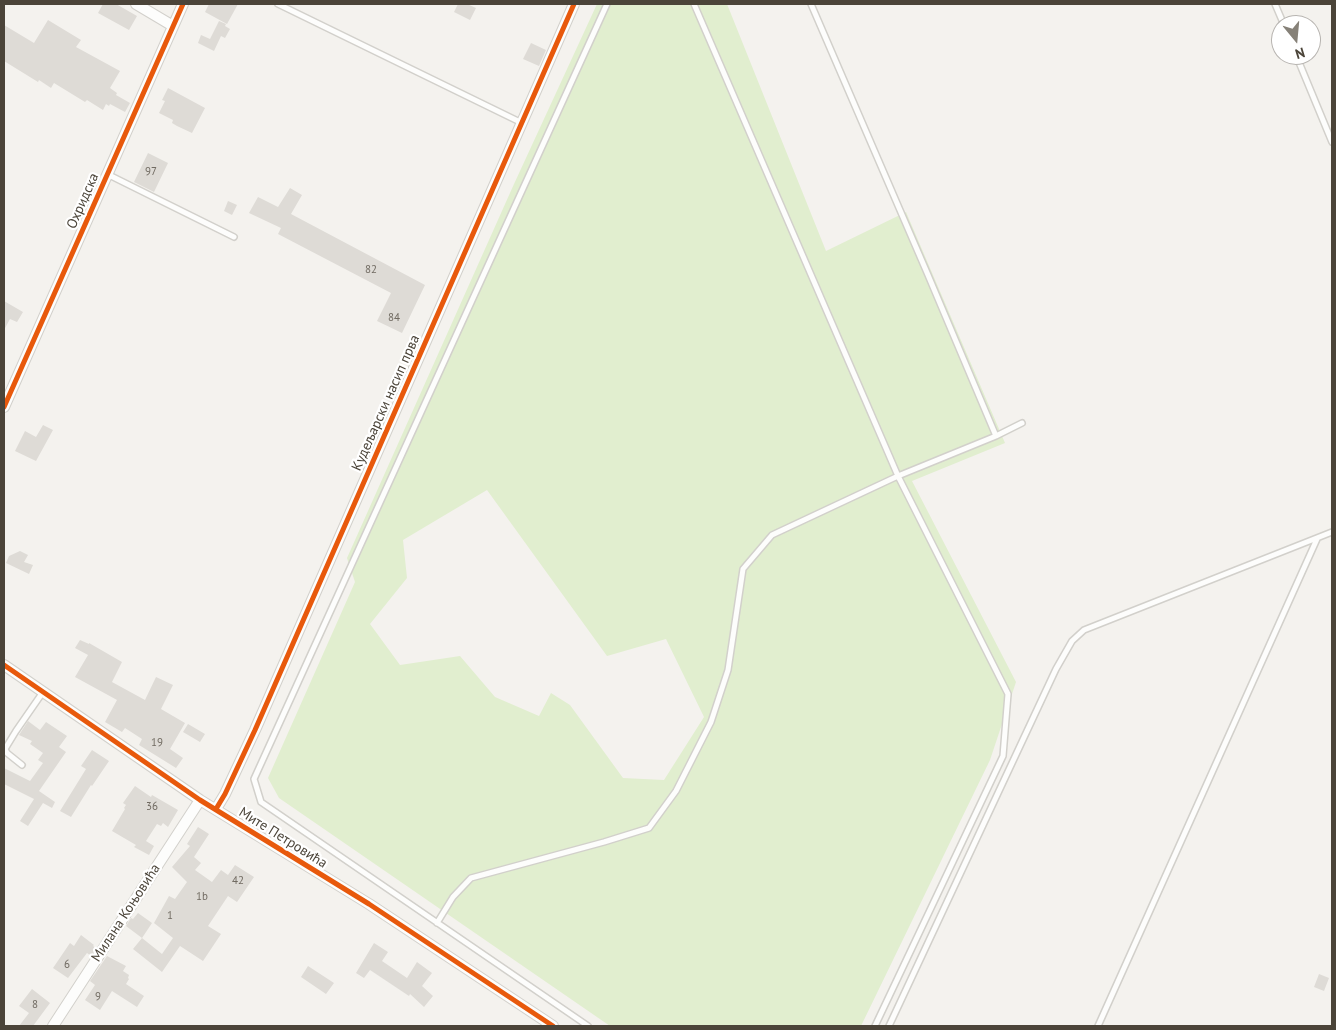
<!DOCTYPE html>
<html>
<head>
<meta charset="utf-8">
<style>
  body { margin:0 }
  #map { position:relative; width:1336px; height:1030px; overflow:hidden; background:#f4f2ee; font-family:"PT Sans",sans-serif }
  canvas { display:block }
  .frame { position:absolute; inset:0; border:5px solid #4b4439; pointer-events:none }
  .north { position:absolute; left:1271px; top:15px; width:50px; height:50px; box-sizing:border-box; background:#fff; border:1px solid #b7b4b0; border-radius:50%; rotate:163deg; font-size:14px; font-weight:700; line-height:20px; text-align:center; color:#4b4439 }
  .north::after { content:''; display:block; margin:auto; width:18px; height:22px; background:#868178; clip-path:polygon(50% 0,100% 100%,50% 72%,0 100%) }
</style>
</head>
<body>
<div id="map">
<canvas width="1336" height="1030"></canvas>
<div class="frame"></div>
<div class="north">N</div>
</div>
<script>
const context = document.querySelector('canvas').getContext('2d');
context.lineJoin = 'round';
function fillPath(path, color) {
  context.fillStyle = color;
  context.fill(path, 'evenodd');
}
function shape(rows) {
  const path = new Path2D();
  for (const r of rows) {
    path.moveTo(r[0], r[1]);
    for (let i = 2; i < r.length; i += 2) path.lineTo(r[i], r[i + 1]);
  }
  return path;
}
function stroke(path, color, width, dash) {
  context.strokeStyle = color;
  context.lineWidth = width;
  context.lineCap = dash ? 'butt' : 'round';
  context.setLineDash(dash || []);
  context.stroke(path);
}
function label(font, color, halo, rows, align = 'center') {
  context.font = font + ' "PT Sans",sans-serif';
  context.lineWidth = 4.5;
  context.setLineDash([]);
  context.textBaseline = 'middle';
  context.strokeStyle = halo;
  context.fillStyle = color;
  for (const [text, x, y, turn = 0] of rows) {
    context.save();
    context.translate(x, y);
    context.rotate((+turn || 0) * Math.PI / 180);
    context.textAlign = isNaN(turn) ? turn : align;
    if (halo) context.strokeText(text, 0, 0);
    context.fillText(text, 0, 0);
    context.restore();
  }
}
fillPath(shape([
  [597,4,727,4,826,251,906,212,1005,443,912,481,1016,682,990,760,861,1026,610,1026,279,798,268,778,355,582,347,558,514,184],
  [487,490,607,656,666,639,704,717,664,780,623,778,570,705,551,693,539,716,495,697,460,656,400,665,370,624,407,578,403,540]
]), '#e1eecf');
fillPath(shape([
  [103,4,116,4,137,16,129,30,98,13],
  [209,4,238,4,227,24,205,12],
  [458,4,467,4,476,8,470,20,454,12],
  [48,20,81,40,76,47,120,71,110,88,117,93,116,95,130,103,125,112,110,104,109,106,106,104,103,110,87,100,85,102,54,83,51,88,39,80,38,82,4,61,4,25,34,43],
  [219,21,226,24,225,26,230,29,225,38,221,36,214,51,198,43,201,35,210,39],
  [531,43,546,50,539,66,523,59],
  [168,88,205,108,192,133,177,126,172,123,173,120,159,113,165,101,162,100],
  [148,153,168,163,154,192,134,182],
  [290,188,302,195,291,214,425,285,402,333,377,321,391,293,278,234,281,228,249,213,258,197,278,207],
  [228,201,237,205,232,215,224,211],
  [4,301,23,312,17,322,10,319,4,330],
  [43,425,53,430,36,461,15,451,25,431,36,437],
  [20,551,28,555,24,562,33,565,29,574,6,563,9,556],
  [80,640,89,644,89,643,122,662,112,682,145,700,156,677,173,685,161,709,185,723,170,749,183,758,176,768,139,745,142,739,125,728,122,732,105,722,117,700,75,677,88,655,75,648],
  [28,721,40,730,46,722,67,736,59,747,66,752,39,791,55,802,52,808,43,803,28,826,20,821,34,799,4,784,4,768,30,781,43,763,38,760,43,753,30,744,32,741,19,735],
  [188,724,205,734,200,742,183,732],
  [92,750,109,761,92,786,91,785,71,817,60,811,86,769,81,766],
  [135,786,151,797,152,795,178,810,168,827,163,823,161,826,157,824,146,841,154,846,149,855,134,847,136,845,112,831,125,809,124,808,126,805,123,803],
  [198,827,209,834,194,857,201,863,195,870,212,882,221,870,228,875,235,865,254,877,237,902,228,896,208,926,221,934,203,961,180,946,162,972,133,949,142,938,162,954,173,938,154,923,169,896,175,899,187,882,172,867,190,846,187,844],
  [138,913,152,923,142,938,126,926,131,918,133,919],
  [81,935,94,945,93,946,96,948,91,956,87,953,68,978,53,968,70,943,74,946],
  [374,943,388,952,382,961,407,978,417,962,432,973,422,986,433,996,424,1007,410,994,409,996,370,970,364,978,356,973],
  [107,956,126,966,123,971,129,975,128,978,129,979,126,984,144,996,137,1007,112,991,100,1010,85,1000,95,985,90,981],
  [308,966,334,983,326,994,301,977],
  [1319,974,1329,978,1324,991,1314,987],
  [32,989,50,1003,33,1026,19,1026,29,1013,19,1006]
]), '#dedbd6');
const lane = shape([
  [278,4,522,123],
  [694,4,898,476,1008,694,1003,756,875,1026],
  [811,4,928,275,996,436],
  [1275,4,1284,25],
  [1296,55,1332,142],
  [107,174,234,237],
  [22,765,7,753,5,749,16,731,43,692],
  [437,923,453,897,471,878,604,842,649,828,676,791,711,722,728,670,743,569,772,535,898,476,996,436,1022,423],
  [588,1026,261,802,254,779,607,4],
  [889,1026,1056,669,1072,641,1084,630,1332,532],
  [1098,1026,1317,539]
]);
const street = shape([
  [136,4,173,26],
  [4,407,183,4],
  [4,665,200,800,369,904,553,1026],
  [216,809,225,794,255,730,574,4],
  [53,1026,200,800]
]);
stroke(lane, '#d2d0cb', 8);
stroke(street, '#d2d0cb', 12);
stroke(lane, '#fdfdfc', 5);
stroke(street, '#fdfdfc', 10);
stroke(shape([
  [4,407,183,4],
  [4,665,200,800,369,904,553,1026],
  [216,809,225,794,255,730,574,4]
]), '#e8590c', 5);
label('11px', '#706a61', null, [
  ["97",151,172],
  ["82",371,270],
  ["84",394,318],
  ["19",157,743],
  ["36",152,807],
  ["42",238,881],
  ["1b",202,897],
  ["1",170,916],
  ["6",67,965],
  ["9",98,997],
  ["8",35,1005]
]);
label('14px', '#4b4439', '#fff', [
  ["Охридска",83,201,-66],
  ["Кудељарски насип прва",386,403,-66],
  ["Мите Петровића",283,838,32],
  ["Милана Коњовића",126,913,-57]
]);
</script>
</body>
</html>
